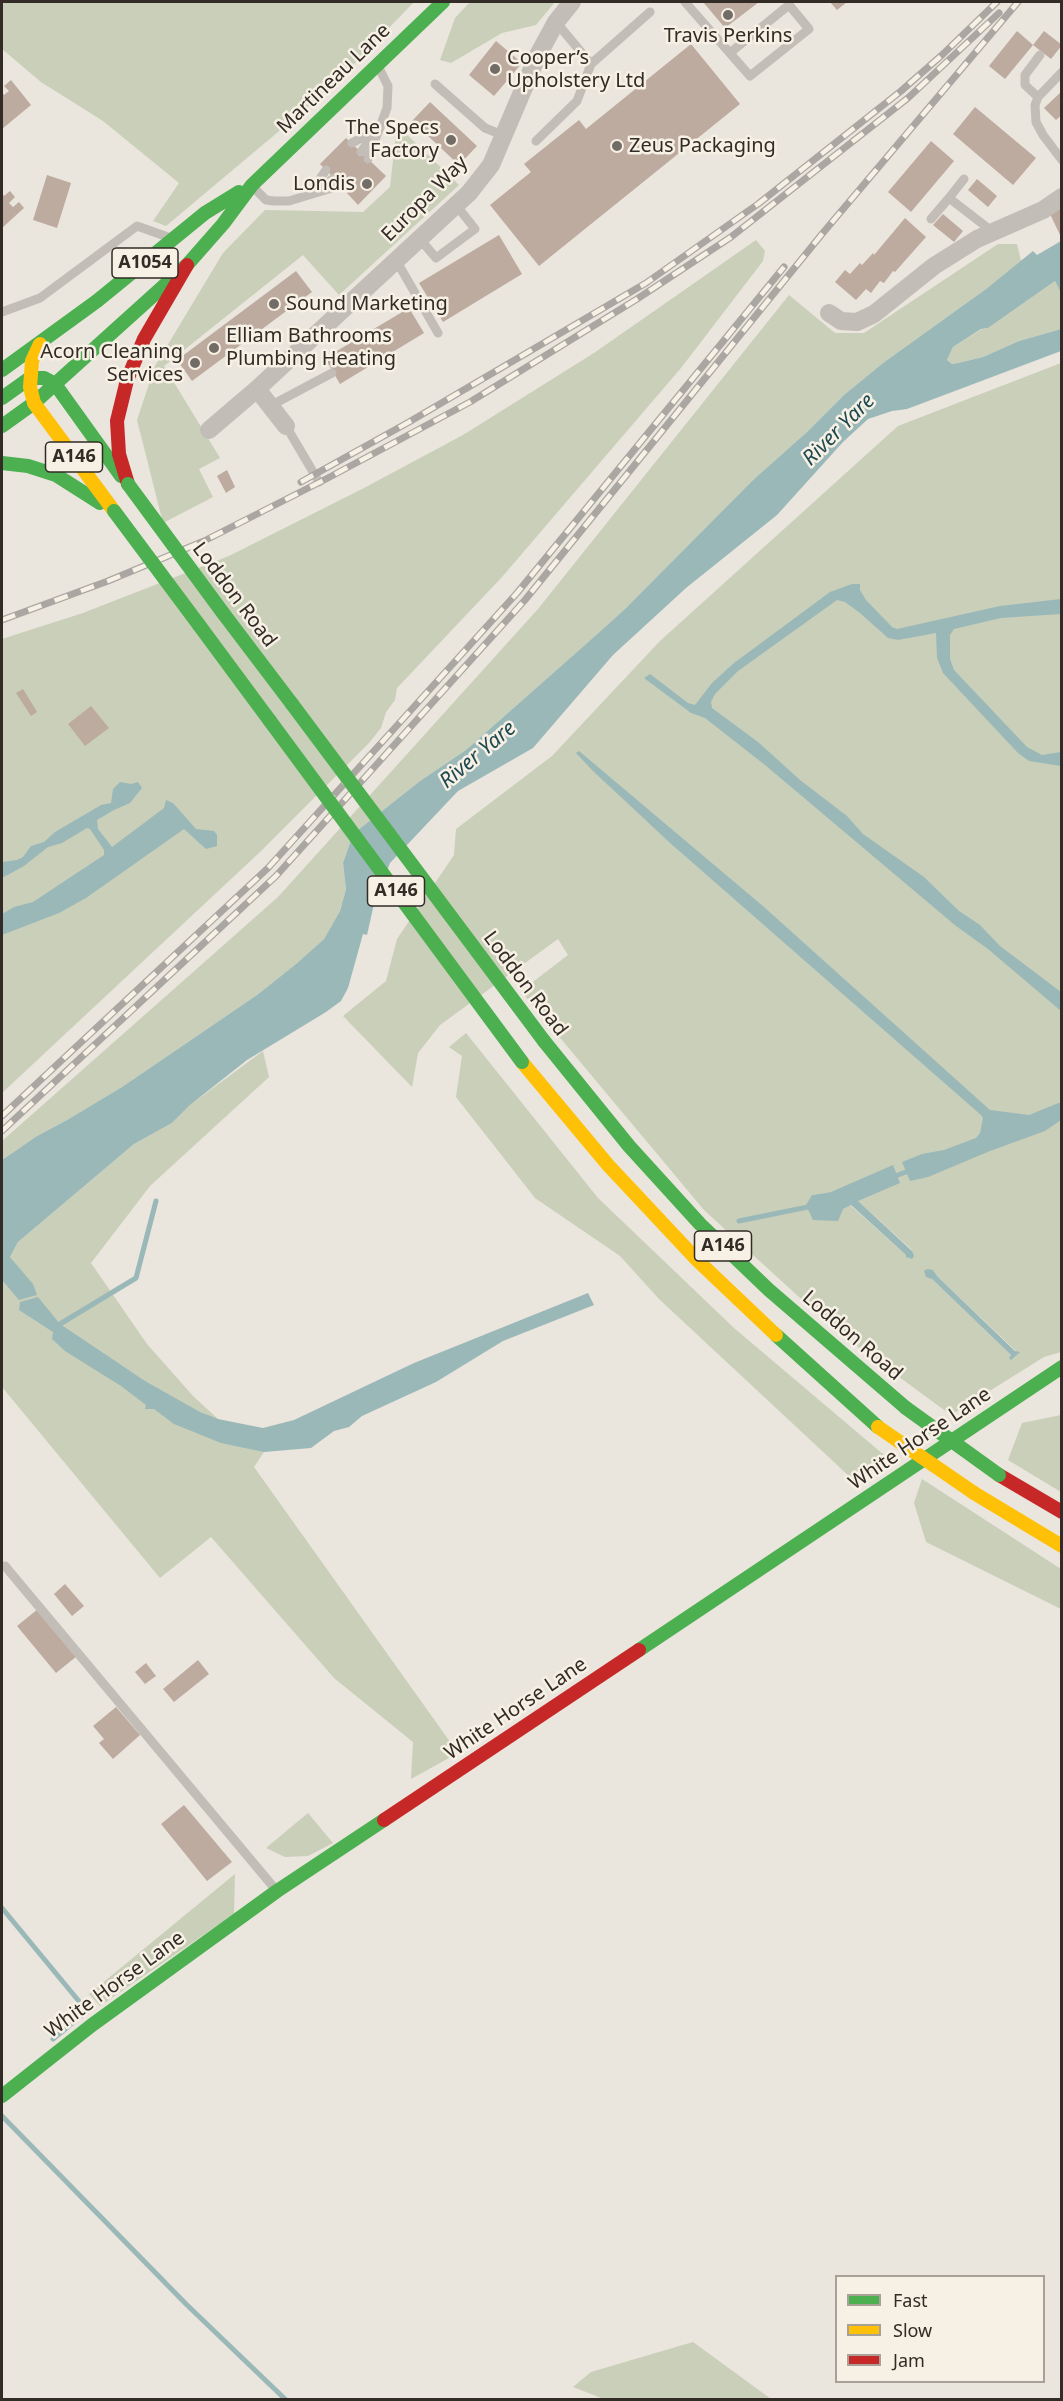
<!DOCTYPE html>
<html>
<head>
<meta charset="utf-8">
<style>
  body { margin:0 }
  #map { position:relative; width:1063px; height:2401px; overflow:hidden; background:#eae5dd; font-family:"Noto Sans",sans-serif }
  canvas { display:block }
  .frame { position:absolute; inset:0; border:3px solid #322b26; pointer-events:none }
  .legend { position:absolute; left:835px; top:2275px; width:210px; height:108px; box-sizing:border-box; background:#f7f0e4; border:2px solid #a8a198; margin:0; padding:8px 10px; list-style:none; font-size:18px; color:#322b26 }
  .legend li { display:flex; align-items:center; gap:12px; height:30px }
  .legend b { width:30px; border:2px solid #a8a198 }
</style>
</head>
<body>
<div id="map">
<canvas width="1063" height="2401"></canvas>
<div class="frame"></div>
<ul class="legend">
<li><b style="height:8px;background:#4caf50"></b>Fast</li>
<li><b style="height:8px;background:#ffc107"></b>Slow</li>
<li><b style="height:8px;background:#c62828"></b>Jam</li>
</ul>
</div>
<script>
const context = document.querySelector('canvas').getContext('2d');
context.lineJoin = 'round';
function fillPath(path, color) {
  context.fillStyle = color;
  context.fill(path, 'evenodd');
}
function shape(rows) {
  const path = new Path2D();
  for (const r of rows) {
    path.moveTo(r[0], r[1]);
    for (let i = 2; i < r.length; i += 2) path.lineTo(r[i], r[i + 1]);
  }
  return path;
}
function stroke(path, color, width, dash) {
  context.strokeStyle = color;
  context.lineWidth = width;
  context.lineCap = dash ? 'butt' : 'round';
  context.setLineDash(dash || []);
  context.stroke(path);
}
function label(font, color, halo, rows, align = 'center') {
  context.font = font + ' "Noto Sans",sans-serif';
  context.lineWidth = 5;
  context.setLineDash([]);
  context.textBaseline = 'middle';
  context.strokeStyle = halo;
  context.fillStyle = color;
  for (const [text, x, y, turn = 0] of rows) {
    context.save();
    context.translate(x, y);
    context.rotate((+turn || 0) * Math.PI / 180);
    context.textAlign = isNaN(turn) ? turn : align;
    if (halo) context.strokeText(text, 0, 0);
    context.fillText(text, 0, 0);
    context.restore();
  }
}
fillPath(shape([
  [2,2,414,2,334,85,166,226,153,221,179,183,103,121,41,82,2,49],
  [470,2,555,2,536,25,502,33,451,63,440,60,455,18],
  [397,125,459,185,339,295,303,255,164,366,220,458,199,469,213,497,163,523,137,420,155,366,223,253,265,210,363,212,390,187],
  [756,240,765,251,763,261,681,368,502,577,397,688,395,700,386,712,381,728,369,743,260,852,2,1093,2,639,83,613,229,556,364,488,463,435,594,353],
  [998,244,1017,244,1021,261,986,289,883,363,844,395,807,432,753,480,625,609,595,636,466,750,420,781,353,834,343,863,346,889,340,911,324,939,296,964,257,995,122,1087,67,1120,37,1136,2,1160,2,1141,278,897,538,609,789,295,835,333,864,333],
  [1055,281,1061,293,1061,329,1019,341,983,357,958,363,952,364,947,360,953,347,982,329,988,328],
  [1061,363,1061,1352,1044,1357,951,1415,835,1330,704,1210,521,991,568,955,558,939,440,1025,418,1053,412,1087,343,1016,386,981,397,939,454,855,456,829,552,756,660,641,898,426],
  [831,1192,858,1201,912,1250,906,1255,850,1205,843,1209,812,1195],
  [933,1270,938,1277,1016,1351,1009,1358,1011,1355,932,1279],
  [466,1033,598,1198,734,1328,884,1455,850,1477,659,1299,620,1256,535,1198,456,1097,462,1056,449,1047],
  [263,1051,269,1077,150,1186,91,1263,147,1344,193,1396,218,1419,264,1452,254,1467,458,1753,411,1779,413,1742,334,1678,211,1537,160,1578,2,1387,2,1280,18,1296,32,1284,10,1257,18,1242,134,1144,172,1123,190,1105],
  [1061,1415,1062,1415,1061,1492,1008,1460,1022,1423],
  [922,1479,1061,1569,1061,1609,926,1542,914,1503],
  [308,1813,333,1843,308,1856,285,1857,266,1848],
  [235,1874,234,1914,100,2006,89,1994],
  [693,2342,771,2399,604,2399,573,2387,591,2372]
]), '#c9cfb8');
fillPath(shape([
  [1061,241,1061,293,1055,281,988,328,981,329,953,347,947,360,952,364,958,363,983,357,1019,341,1061,329,1061,351,907,409,892,411,868,419,843,442,777,515,686,588,613,655,533,748,458,791,390,863,374,904,367,935,363,934,348,988,341,1001,326,1012,247,1060,190,1105,172,1123,134,1144,18,1242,10,1257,33,1284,37,1295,19,1300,2,1280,2,1160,37,1136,67,1120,122,1087,257,995,296,964,324,939,340,911,346,889,343,863,353,834,420,781,466,750,595,636,625,609,753,480,807,432,844,395,883,363,986,289,1033,251,1037,255],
  [852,584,860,584,860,590,866,600,892,627,897,629,1000,606,1061,599,1061,614,1001,618,954,629,950,635,950,659,954,670,1027,747,1042,755,1061,752,1061,766,1029,761,1018,753,943,673,937,658,936,633,898,640,888,638,860,613,845,602,837,600,738,671,715,694,711,702,712,708,758,742,800,780,847,816,863,834,924,877,959,911,980,925,1000,946,1061,992,1061,1011,988,949,956,926,765,765,705,718,691,713,644,678,650,674,688,703,695,705,712,683,734,663,830,592],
  [579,751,764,907,990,1110,1029,1115,1061,1102,1061,1120,1045,1131,990,1151,928,1177,910,1181,902,1162,922,1154,944,1150,976,1138,980,1133,983,1118,981,1115,669,842,593,771,576,753],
  [120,782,131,784,138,782,142,788,130,803,114,810,97,820,98,829,112,847,164,808,166,800,173,803,196,829,214,831,217,835,217,846,206,849,184,829,86,898,59,913,2,935,2,914,14,907,33,902,104,855,104,850,90,829,87,828,62,843,48,847,24,866,2,878,2,862,17,860,23,857,31,846,44,842,55,832,101,805,111,803,113,789],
  [893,1165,900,1183,858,1201,912,1251,914,1256,912,1259,906,1257,906,1255,851,1205,843,1209,838,1221,813,1220,806,1205,812,1195,831,1192],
  [927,1269,933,1270,938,1277,1015,1351,1020,1352,1011,1360,1009,1358,1011,1355,932,1279,926,1277,924,1271],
  [588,1293,594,1305,503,1341,436,1382,362,1416,349,1427,334,1431,311,1448,264,1452,221,1443,174,1424,154,1409,145,1409,146,1405,121,1386,65,1351,52,1339,53,1332,19,1310,20,1302,38,1297,60,1324,145,1381,200,1412,218,1419,263,1428,294,1420,414,1363]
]), '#9bb8b9');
stroke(shape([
  [892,1177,912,1170],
  [739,1221,813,1206],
  [60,1324,136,1278,156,1201],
  [2,1908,87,2011,53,2039],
  [2,2116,186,2304,286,2400]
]), '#9bb8b9', 5);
fillPath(shape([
  [703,2,759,2,725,28],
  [830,2,847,2,837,10],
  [1017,31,1033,45,1005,79,989,66],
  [1044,31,1062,45,1051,59,1033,45],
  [496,41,522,63,494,96,469,75],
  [691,44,740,104,539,266,490,205,531,172,524,164,579,120,586,129],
  [11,80,31,105,2,129,2,92,4,95,9,91,4,86],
  [1062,91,1062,115,1056,120,1044,108],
  [430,102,477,146,459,165,412,121],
  [975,107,1036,158,1013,185,953,134],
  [346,138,386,176,358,205,347,193,348,192,320,164],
  [931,141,954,161,911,212,888,192],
  [47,175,71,183,57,228,33,220],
  [977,179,997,196,988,207,968,190],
  [10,191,15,197,9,203,13,207,19,202,24,208,2,228,2,193,4,196],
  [1062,208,1062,239,1050,214],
  [943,214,963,231,954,242,933,225],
  [905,218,926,237,895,272,893,271,884,283,880,281,871,293,866,289,856,300,835,282,845,270,850,274,860,263,862,265,873,253,874,255],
  [499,235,522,274,443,322,419,283],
  [296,271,312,292,192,381,177,360],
  [409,308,424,333,340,384,325,358],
  [227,470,235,487,226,493,217,476],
  [23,689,37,712,31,716,16,693],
  [91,706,109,728,85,746,68,724],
  [65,1584,84,1606,72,1616,54,1594],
  [38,1609,77,1656,56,1673,17,1626],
  [198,1660,209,1674,174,1702,163,1689],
  [146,1663,156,1676,145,1684,135,1672],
  [116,1707,140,1735,113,1759,99,1743,104,1739,93,1726],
  [184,1805,232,1862,207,1881,161,1824]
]), '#bdaba0');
stroke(shape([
  [685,2,750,76,809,29,789,5,731,52],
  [556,22,591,64,650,12],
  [1062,72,1038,97,1035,105,1036,122,1043,135,1062,160],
  [435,84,485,128,505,136],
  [1038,97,1025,85,1025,75,1040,55],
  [536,141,577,101,591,64],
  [352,143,380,128],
  [361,152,374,134],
  [368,159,387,108,388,86,379,68],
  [964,179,949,198,993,232],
  [255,189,266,200,274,201,289,201,342,185],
  [319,189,334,178],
  [312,190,326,170],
  [931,219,949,198],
  [419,238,436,258,475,229,456,205],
  [396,260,438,333],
  [2,312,40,298,137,226,168,237],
  [270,406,332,373],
  [286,426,319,482],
  [5,1566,276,1890]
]), '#c2bdb7', 9);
stroke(shape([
  [829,313,841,321,857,322,874,314,934,266,977,239,1043,210,1062,197],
  [257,389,286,426],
  [209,430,257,389,469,193,491,165,537,57,556,22,572,2]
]), '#c2bdb7', 18);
stroke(shape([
  [2,370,97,301,205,213,239,192],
  [2,398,30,378,44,378,55,384,121,476],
  [2,426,34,403,187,265,223,224,252,185,443,2],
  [2,463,28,466,56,475,100,503],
  [223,613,292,704],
  [199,625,270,721],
  [544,1041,629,1146,700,1224,769,1290,906,1408],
  [776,1335,878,1427],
  [639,1650,1062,1367],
  [2,2096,92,2025,277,1891,384,1820]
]), '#4caf50', 14);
stroke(shape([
  [40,344,32,361,30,387,34,403,114,511],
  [522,1062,608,1165,697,1260,776,1335],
  [974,1493,1062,1546]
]), '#ffc107', 14);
stroke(shape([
  [128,484,119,454,117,421,127,380,144,339,187,265],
  [999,1475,1062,1512],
  [384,1820,639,1650]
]), '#c62828', 14);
const rail = shape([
  [301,482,409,422,646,283,758,204,901,91,942,55,997,2],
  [2,620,108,581,204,541,326,479,470,402,637,299,731,237,908,98,999,13],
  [2,1116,268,868,517,593,784,267],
  [2,1131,276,876,525,600,822,234,1018,2]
]);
stroke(rail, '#aaa6a1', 7);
stroke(rail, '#f7f0e4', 4.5, [14]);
stroke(shape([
  [128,484,223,613],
  [114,511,199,625],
  [292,704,544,1041],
  [270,721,522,1062],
  [906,1408,999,1475]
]), '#4caf50', 14);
stroke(shape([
  [878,1427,974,1493]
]), '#ffc107', 14);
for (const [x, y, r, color] of [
  [728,15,6,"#726c66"],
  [495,69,6,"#726c66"],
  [451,140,6,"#726c66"],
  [617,146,6,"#726c66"],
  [367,184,6,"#726c66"],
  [274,304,6,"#726c66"],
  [214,348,6,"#726c66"],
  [195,363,6,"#726c66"]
]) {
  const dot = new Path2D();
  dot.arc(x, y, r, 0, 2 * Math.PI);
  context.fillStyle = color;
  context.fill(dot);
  stroke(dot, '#f7f0e4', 2);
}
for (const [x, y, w] of [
  [145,263,66],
  [74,457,57],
  [396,891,57],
  [723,1246,57]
]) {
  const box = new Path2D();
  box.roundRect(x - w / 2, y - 15, w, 30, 4.5);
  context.fillStyle = '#f7f0e4';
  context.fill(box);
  stroke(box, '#322b26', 1.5);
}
label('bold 18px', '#322b26', null, [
  ["A1054",145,263],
  ["A146",74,457],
  ["A146",396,891],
  ["A146",723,1246]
]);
label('20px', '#322b26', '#f7f0e4', [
  ["Travis Perkins",728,36,"center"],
  ["Cooper’s",507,58],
  ["Upholstery Ltd",507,81],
  ["The Specs",439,128,"right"],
  ["Factory",439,151,"right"],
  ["Zeus Packaging",629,146],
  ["Londis",355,184,"right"],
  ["Sound Marketing",286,304],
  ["Elliam Bathrooms",226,336],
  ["Plumbing Heating",226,359],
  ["Acorn Cleaning",183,352,"right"],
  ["Services",183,375,"right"]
], 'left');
label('20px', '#322b26', '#f7f0e4', [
  ["Martineau Lane",334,79,-44],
  ["Europa Way",425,199,-45],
  ["Loddon Road",234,595,53],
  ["Loddon Road",525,984,53],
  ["Loddon Road",852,1336,41],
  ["White Horse Lane",920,1439,-34],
  ["White Horse Lane",516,1709,-34],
  ["White Horse Lane",115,1985,-36]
]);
label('italic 21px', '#1f4951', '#f7f0e4', [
  ["River Yare",839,430,-45],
  ["River Yare",478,755,-40]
]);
</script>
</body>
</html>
